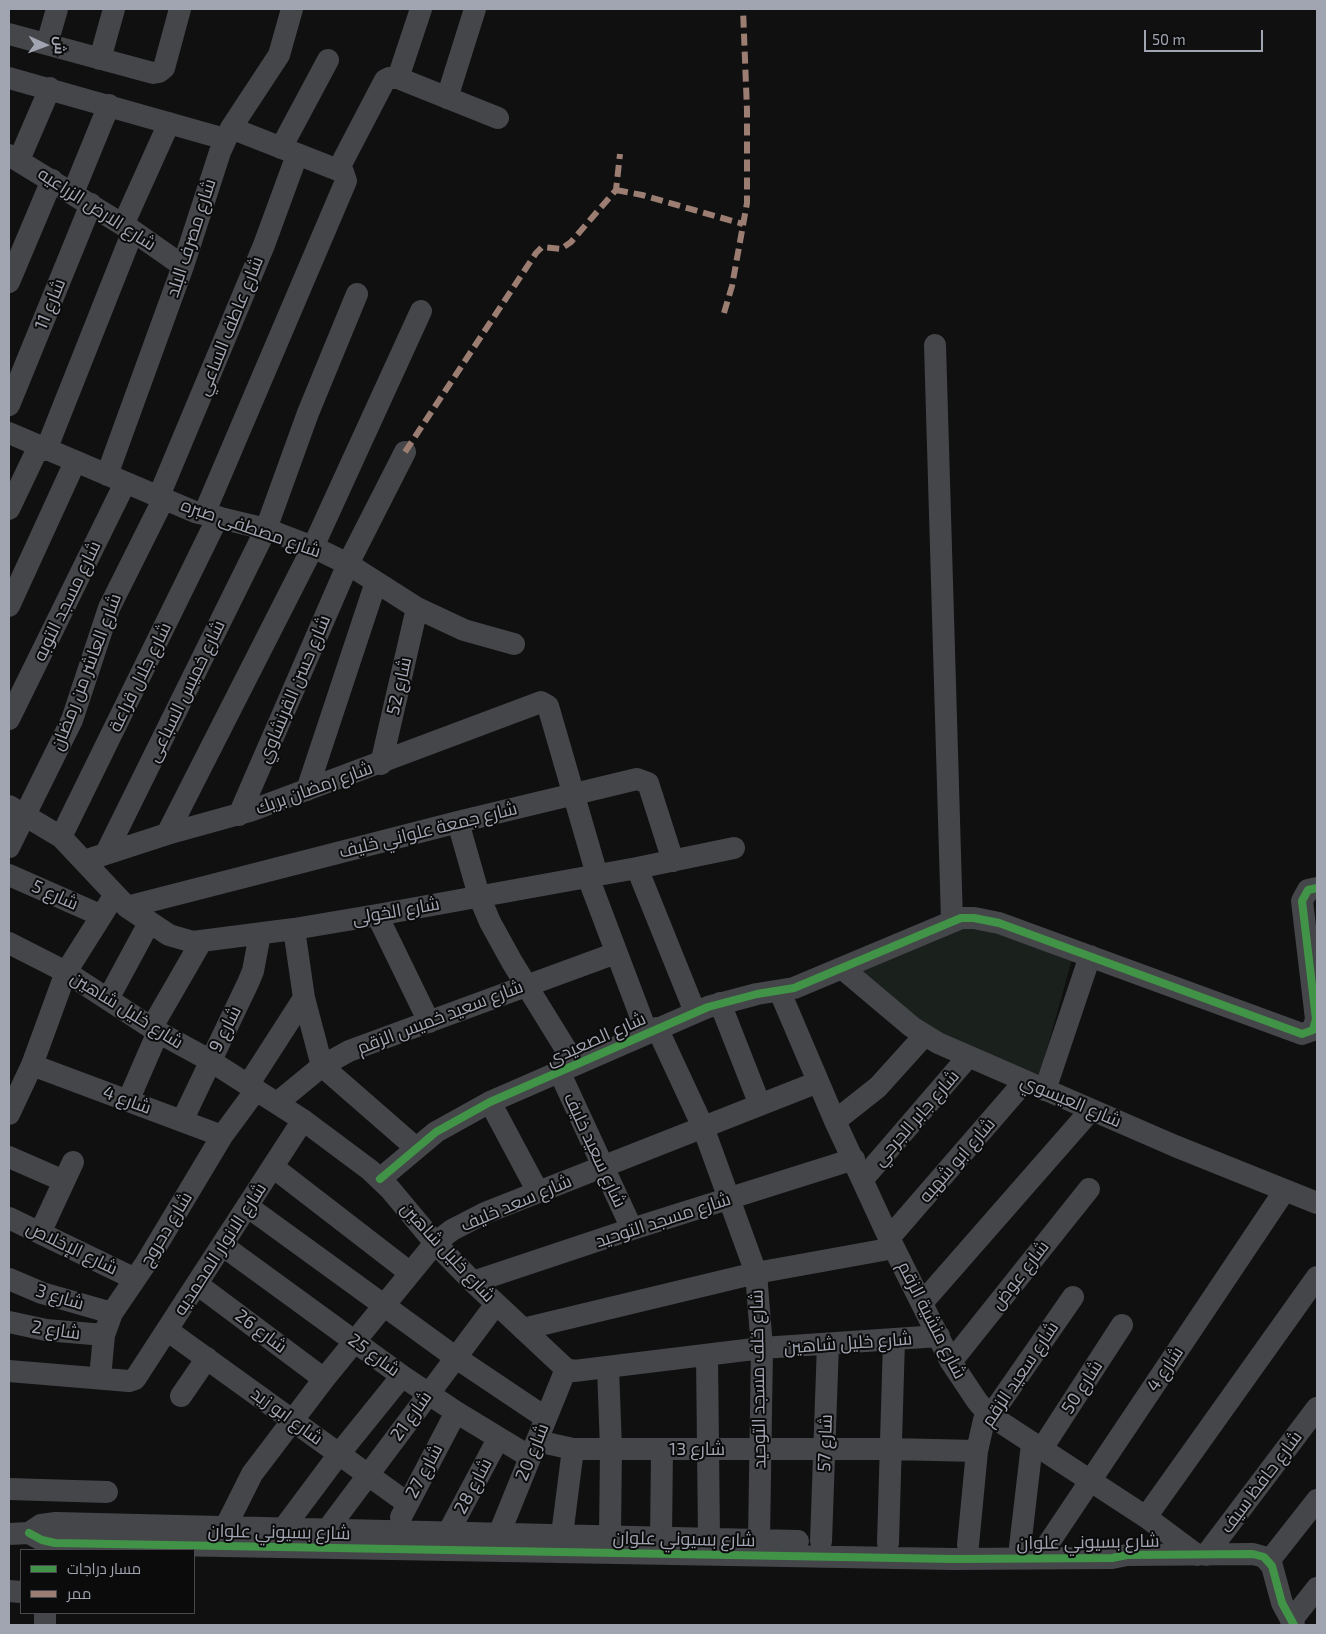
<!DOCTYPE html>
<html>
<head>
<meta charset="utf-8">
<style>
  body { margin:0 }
  #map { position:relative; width:1326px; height:1634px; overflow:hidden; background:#101011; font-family:"Exo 2",Cairo,sans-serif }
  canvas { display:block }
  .frame { position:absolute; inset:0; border:10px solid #a1a5b1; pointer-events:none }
  .legend { position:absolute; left:20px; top:1549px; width:175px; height:65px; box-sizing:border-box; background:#0b0b0c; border:1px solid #47494e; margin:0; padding:6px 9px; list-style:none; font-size:15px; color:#a1a5b1 }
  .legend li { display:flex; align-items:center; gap:10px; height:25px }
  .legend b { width:25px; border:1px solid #47494e }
  .north { position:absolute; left:20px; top:20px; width:50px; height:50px; -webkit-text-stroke:4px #0b0b0c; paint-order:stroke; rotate:92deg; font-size:14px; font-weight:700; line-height:20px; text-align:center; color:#a1a5b1 }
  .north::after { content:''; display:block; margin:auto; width:18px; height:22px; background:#a1a5b1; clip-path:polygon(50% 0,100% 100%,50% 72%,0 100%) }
  .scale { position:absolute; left:1144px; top:30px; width:119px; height:22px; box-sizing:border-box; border:2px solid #a1a5b1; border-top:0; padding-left:6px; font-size:15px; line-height:18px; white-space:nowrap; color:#a1a5b1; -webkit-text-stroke:4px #0b0b0c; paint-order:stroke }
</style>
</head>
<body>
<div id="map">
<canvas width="1326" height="1634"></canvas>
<div class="frame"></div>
<ul class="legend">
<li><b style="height:6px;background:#419447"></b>مسار دراجات</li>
<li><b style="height:6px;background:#9b7d72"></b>ممر</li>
</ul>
<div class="north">ش</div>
<div class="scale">50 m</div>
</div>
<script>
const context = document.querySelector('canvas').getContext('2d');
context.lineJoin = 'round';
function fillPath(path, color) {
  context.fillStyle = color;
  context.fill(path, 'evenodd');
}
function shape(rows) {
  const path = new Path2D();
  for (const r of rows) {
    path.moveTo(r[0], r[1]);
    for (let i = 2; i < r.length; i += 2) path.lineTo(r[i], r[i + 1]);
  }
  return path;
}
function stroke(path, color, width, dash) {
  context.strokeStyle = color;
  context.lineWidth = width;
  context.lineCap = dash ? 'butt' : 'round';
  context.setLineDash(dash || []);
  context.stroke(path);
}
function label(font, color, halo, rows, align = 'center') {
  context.font = font + ' "Exo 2",Cairo,sans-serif';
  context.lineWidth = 4;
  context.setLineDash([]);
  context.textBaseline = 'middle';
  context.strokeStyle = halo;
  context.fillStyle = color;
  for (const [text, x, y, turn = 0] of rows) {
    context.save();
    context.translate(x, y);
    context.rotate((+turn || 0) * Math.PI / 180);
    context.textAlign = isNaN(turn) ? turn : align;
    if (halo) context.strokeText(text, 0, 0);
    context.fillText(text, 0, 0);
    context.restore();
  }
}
fillPath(shape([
  [970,925,1072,959,1040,1075,926,1029,855,973]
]), '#1a201b');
stroke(shape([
  [9,34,153,73,159,72,164,68,180,9],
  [47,44,57,9],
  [100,59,114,9],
  [9,78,225,139],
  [398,78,421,9],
  [447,98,475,9],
  [281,148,328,60],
  [9,155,133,231,183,266],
  [19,160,50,88],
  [338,170,385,80,389,78,398,78,498,118],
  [73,193,109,105],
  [123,225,169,123],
  [9,282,52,180],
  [935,345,952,921],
  [9,405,91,204],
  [9,433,195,512,266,529,313,547,348,564,417,608,464,630,514,644],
  [46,450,133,231],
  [107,475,183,266,220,152,231,128,279,55,292,9],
  [159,496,264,245,297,155],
  [9,509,39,446],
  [204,514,346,181,343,172,231,128],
  [9,606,75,462],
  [9,719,125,483],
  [381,764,417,608],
  [307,790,376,582],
  [9,806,61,837,127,907,169,935,193,942,294,929,377,915,637,868,734,848],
  [239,815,348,564,405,452],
  [458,822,479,896,490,922,512,962,575,1064],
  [167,834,313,547,421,311],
  [61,837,218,517],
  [9,847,72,720,109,608,164,498],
  [106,853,266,529,308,413,357,294],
  [84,861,167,834,250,811,541,702,548,706,597,875],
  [637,868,695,1012],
  [9,875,100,915],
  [588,877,647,1033],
  [127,907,458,822,637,779,648,783,673,861],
  [377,915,429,1022],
  [294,929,304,998,322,1066,416,1148],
  [9,943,66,972,158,1032,209,1060,303,1120,370,1170,390,1189,435,1243,473,1282,566,1369,574,1371,762,1348,939,1336],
  [842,968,912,1027,938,1043,1175,1146,1317,1203],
  [780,992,835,1121,889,1238,951,1362,977,1401,988,1414,1146,1517,1197,1555],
  [108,999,149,923],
  [720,1003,760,1105],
  [152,1027,201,942],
  [657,1028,703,1127,756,1273,762,1348,759,1540],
  [32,1065,222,1136],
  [559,1071,632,1229],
  [248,1085,304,998],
  [1045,1090,1090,956],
  [128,1101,158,1032],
  [490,1102,538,1192],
  [277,1103,322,1066,349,1051,616,953],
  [9,1114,32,1065,66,972,114,896],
  [182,1121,248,983,253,971,260,934],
  [835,1121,878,1087,924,1036],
  [9,1157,64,1181],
  [273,1167,409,1272],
  [380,1179,436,1132,490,1102,708,1007,757,994,794,988,961,918,974,918,999,923,1302,1034,1313,1030,1316,1019,1302,901,1308,890,1317,888],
  [863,1179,968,1057],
  [247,1206,455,1357,546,1418],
  [9,1218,135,1279],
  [40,1233,73,1162],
  [889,1238,1025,1081],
  [222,1245,402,1376,456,1412,530,1457],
  [9,1279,42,1293,112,1313],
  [473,1282,632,1229,854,1159],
  [197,1284,324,1379],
  [922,1303,1091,1110],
  [9,1322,46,1330,104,1335],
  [523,1329,756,1273,894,1248],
  [167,1330,407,1503],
  [707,1355,709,1539],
  [951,1362,1089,1189],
  [608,1367,611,1449,610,1536],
  [9,1371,129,1381,135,1379,303,1120],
  [100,1378,104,1335,112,1313,146,1263,222,1136,256,1090],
  [181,1396,207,1358],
  [537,1441,573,1449,890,1449,977,1451],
  [1041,1450,1122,1325],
  [9,1489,107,1492],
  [401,1517,456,1412],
  [1146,1517,1317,1277],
  [283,1529,339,1454,402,1376],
  [327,1530,496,1304],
  [29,1533,42,1540,55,1543,953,1559,1112,1558,1127,1555,1253,1554,1264,1557,1272,1566,1282,1603,1294,1625],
  [448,1533,498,1439],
  [9,1534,29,1533,41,1525,56,1523,798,1541],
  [499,1534,566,1369],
  [562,1535,573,1449],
  [661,1538,662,1449],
  [222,1540,225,1528,252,1474,324,1379,435,1243,452,1230,485,1213,818,1082],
  [821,1541,828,1344],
  [888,1543,894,1340],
  [968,1545,977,1451,984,1420,998,1405,1073,1297],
  [1020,1547,1032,1444],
  [1046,1547,1285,1190],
  [1206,1555,1317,1408],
  [1269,1561,1317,1500],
  [9,1591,21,1592],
  [1291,1621,1317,1588],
  [45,1625,45,1613]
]), '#454649', 22);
stroke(shape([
  [616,190,642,195,743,224],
  [724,313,732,286,747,203,747,110,743,9],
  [405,452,536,253,542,247,561,249,571,242,616,190,620,154]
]), '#9b7d72', 6, [12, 6]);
stroke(shape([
  [380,1179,436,1132,490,1102,708,1007,757,994,794,988,961,918,974,918,999,923,1302,1034,1313,1030,1316,1019,1302,901,1308,890,1317,888],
  [29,1533,42,1540,55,1543,953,1559,1112,1558,1127,1555,1253,1554,1264,1557,1272,1566,1282,1603,1294,1625]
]), '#419447', 8);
label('18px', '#a1a5b1', '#0b0b0c', [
  ["شارع الارض الزراعيه",97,209,33],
  ["شارع مصرف البلد",191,238,-72],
  ["شارع 11",50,304,-68],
  ["شارع عاطف الساعي",230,326,-68],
  ["شارع مصطفى صبره",251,528,19],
  ["شارع مسجد التوبه",67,601,-64],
  ["شارع العاشر من رمضان",86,672,-69],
  ["شارع جلال قراعة",140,677,-64],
  ["شارع 52",399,686,-77],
  ["شارع حسن القرنشاوي",294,689,-67],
  ["شارع خميس السباعى",186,691,-64],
  ["شارع رمضان بريك",314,788,-20],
  ["شارع جمعة علواني خليف",428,830,-14],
  ["شارع 5",55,895,24],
  ["شارع الخولى",396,911,-10],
  ["شارع خليل شاهين",127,1010,32],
  ["شارع سعيد خميس الزقم",440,1017,-21],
  ["شارع 9",225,1029,-63],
  ["شارع الصعيدى",596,1039,-24],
  ["شارع 4",127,1100,20],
  ["شارع العيسوي",1071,1101,23],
  ["شارع جابر الجرحي",916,1118,-49],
  ["شارع سعيد خليف",595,1150,65],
  ["شارع ابو شهبه",957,1160,-49],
  ["شارع سعد خليف",516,1203,-23],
  ["شارع مسجد التوحيد",663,1220,-18],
  ["شارع دحروج",166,1229,-59],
  ["شارع الإخلاص",72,1248,26],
  ["شارع الانوار المحمديه",220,1249,-57],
  ["شارع خليل شاهين",448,1252,47],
  ["شارع عوض",1020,1275,-52],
  ["شارع 3",60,1297,17],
  ["شارع منشية الزقم",932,1320,63],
  ["شارع 2",56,1330,8],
  ["شارع 26",261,1331,37],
  ["شارع خليل شاهين",848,1343,-4],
  ["شارع 25",374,1355,36],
  ["شارع 4",1165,1369,-56],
  ["شارع سعيد الزقم",1020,1374,-56],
  ["شارع خلف مسجد التوحيد",758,1379,-91],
  ["شارع 50",1082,1387,-57],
  ["شارع ابو زيد",287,1416,36],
  ["شارع 21",411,1416,-54],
  ["شارع 57",825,1443,-88],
  ["شارع 13",697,1449],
  ["شارع 20",532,1452,-68],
  ["شارع 27",424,1471,-62],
  ["شارع حافظ سيف",1261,1482,-53],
  ["شارع 28",473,1486,-62],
  ["شارع بسيوني علوان",279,1532,1],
  ["شارع بسيوني علوان",684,1539,1],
  ["شارع بسيوني علوان",1088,1542,-1]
]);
</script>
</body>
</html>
